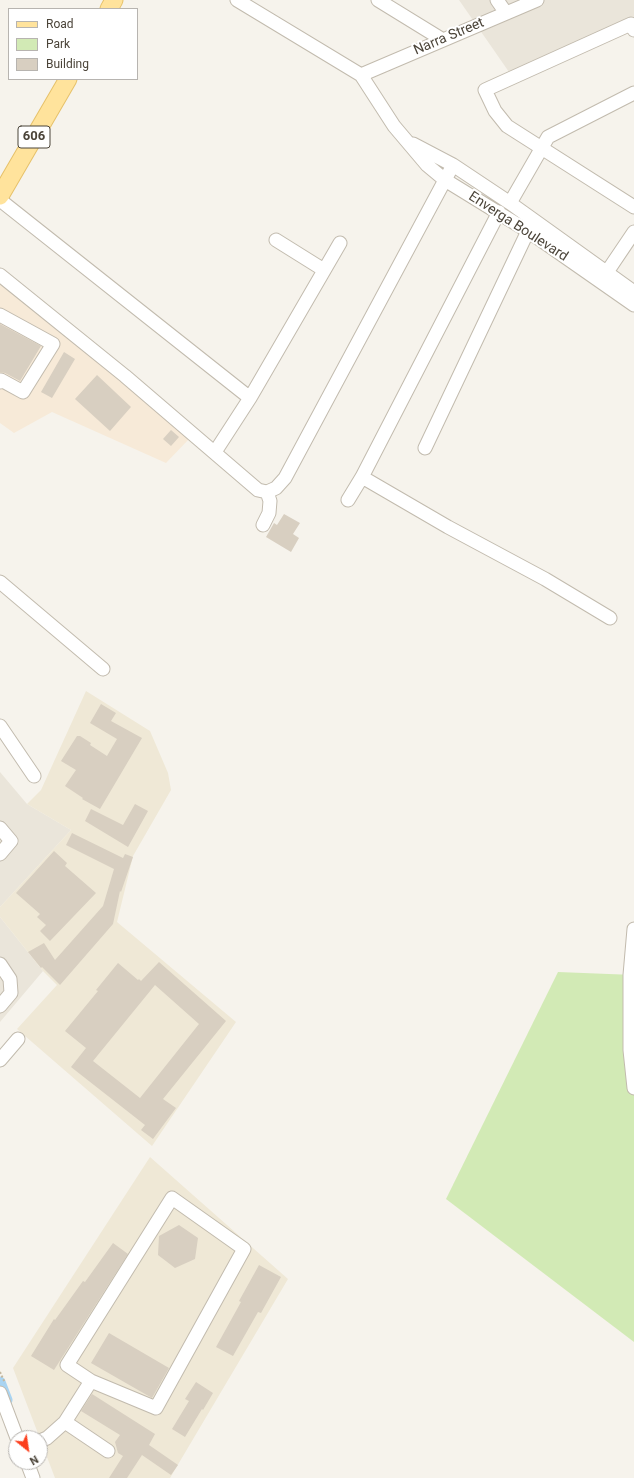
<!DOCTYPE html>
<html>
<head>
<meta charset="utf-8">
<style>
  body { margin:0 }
  #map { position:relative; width:634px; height:1478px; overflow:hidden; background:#f6f3ec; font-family:Roboto,sans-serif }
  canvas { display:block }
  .legend { position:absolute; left:8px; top:8px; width:130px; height:72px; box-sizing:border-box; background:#fff; border:1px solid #b7b4b0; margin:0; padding:5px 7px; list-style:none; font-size:12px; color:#4b4439 }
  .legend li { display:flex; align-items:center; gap:8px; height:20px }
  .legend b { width:20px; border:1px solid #b7b4b0 }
  .north { position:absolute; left:8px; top:1430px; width:40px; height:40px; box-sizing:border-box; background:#fff; border:1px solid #b7b4b0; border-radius:50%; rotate:150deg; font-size:11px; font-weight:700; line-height:16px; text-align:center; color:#4b4439 }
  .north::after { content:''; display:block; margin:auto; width:14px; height:18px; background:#fc3f1d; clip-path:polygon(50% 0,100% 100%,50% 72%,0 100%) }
</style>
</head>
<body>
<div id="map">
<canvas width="634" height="1478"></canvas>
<ul class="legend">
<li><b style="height:5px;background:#ffe39c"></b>Road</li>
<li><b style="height:11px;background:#d2eab5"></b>Park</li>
<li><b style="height:11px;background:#d8cfc1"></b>Building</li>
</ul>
<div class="north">N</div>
</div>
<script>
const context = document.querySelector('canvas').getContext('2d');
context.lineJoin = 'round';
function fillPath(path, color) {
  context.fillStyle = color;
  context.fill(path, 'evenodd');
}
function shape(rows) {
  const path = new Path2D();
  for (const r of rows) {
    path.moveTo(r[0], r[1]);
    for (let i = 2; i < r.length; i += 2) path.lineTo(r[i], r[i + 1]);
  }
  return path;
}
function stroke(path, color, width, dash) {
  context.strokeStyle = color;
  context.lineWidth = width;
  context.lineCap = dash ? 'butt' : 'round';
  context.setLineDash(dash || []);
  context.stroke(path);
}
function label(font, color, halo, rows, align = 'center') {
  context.font = font + ' Roboto,sans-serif';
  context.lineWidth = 4;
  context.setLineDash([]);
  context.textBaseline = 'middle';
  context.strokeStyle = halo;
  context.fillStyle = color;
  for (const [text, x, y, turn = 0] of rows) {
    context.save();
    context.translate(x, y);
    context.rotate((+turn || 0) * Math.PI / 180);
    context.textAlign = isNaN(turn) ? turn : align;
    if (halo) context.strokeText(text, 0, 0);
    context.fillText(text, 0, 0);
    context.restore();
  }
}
fillPath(shape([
  [459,0,634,0,634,17,509,72],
  [0,772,27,804,71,830,0,907],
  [0,917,43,971,0,1022]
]), '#eae5da');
fillPath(shape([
  [0,279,190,438,166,463,52,412,14,433,0,423]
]), '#f7ead8');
fillPath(shape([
  [86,691,150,731,168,773,171,790,133,856,117,922,236,1022,152,1146,17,1029,57,985,43,971,0,917,0,907,71,830,27,804,41,790],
  [150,1157,288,1279,170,1478,55,1478,13,1368]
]), '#efe8d6');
fillPath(shape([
  [558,972,634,975,634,1342,446,1199]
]), '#d2eab5');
stroke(shape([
  [0,1382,7,1400]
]), '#a9d4f2', 11);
fillPath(shape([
  [0,324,41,346,20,381,5,373,0,372],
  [64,352,75,359,52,398,41,392],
  [97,375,131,407,110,431,75,399],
  [171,430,179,437,171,446,163,439],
  [284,514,300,523,293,534,299,538,291,552,266,537,274,523,277,525],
  [101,704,116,713,111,721,142,738,100,809,82,799,83,798,65,786,76,770,61,761,77,736,80,736,91,743,90,745,107,756,117,739,90,723],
  [135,804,148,811,128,847,85,821,91,809,123,825],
  [72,833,123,858,125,854,133,857,121,892,120,891,113,924,60,985,42,967,41,968,28,952,44,943,55,960,103,906,114,869,66,845],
  [54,851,67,863,65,866,96,893,50,941,40,931,46,925,37,917,40,914,16,893],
  [159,962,226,1021,163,1099,176,1108,153,1139,141,1130,145,1125,71,1067,86,1048,65,1031,98,991,96,990,118,963,138,980,139,979,141,981],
  [155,985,199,1024,140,1098,93,1061],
  [179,1225,198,1238,195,1259,175,1268,158,1255,159,1236],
  [113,1243,128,1254,54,1370,31,1356,54,1319,55,1320,83,1281,85,1282],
  [259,1265,281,1277,261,1313,258,1312,233,1356,216,1347,241,1302,239,1301],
  [109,1333,169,1368,152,1398,91,1363],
  [196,1382,213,1393,203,1410,202,1409,185,1437,172,1429,189,1401,185,1399],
  [92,1394,155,1434,149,1445,178,1465,171,1475,142,1455,127,1478,109,1478,123,1456,118,1453,115,1442,120,1435,81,1411]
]), '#d8cfc1');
const minor = shape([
  [237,0,361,75,394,126,427,165,445,180,528,231,634,305],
  [378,0,443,40],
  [497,0,506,13],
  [634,30,631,24,485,90,495,111,507,126,634,207],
  [361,75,537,0],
  [413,144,453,165,510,203,634,292],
  [0,200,250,398],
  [510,203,548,137,634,93],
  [276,240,324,270],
  [607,272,634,232],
  [0,275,125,376,258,490,267,492,276,488,285,478,453,165],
  [0,315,53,344,23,392,1,380,0,382],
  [425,448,528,231],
  [215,452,250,398,340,243],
  [362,477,448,527,545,579,610,618],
  [348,500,362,477,499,212],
  [263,525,269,513,270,501,267,492],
  [0,582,103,669],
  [0,726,34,776],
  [0,828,11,841,0,854],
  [634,929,630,975,630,1050,634,1088],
  [0,964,10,979,11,993,0,1006],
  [0,1060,18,1039],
  [172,1198,244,1249,156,1408,91,1381,67,1365,172,1198],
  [0,1393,17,1438],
  [65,1422,108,1451],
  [40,1441,47,1438,65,1422,91,1381],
  [27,1462,33,1478]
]);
const major = shape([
  [109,9,114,0],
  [0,196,68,79]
]);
stroke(minor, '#c2bbae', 15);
stroke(major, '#e6c16a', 19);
stroke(shape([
  [0,1372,5,1383]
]), '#c4b79f', 2, [2, 2]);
stroke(minor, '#fff', 13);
stroke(major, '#ffe39c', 17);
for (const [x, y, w] of [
  [34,137,32]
]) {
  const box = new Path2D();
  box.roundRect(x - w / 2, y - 11, w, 22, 3);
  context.fillStyle = '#fff';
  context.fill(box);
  stroke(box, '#4b4439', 1);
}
label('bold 13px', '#4b4439', null, [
  ["606",34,137]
]);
label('14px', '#4b4439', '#fff', [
  ["Narra Street",449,37,-23],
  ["Enverga Boulevard",518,227,33]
]);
</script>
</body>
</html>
